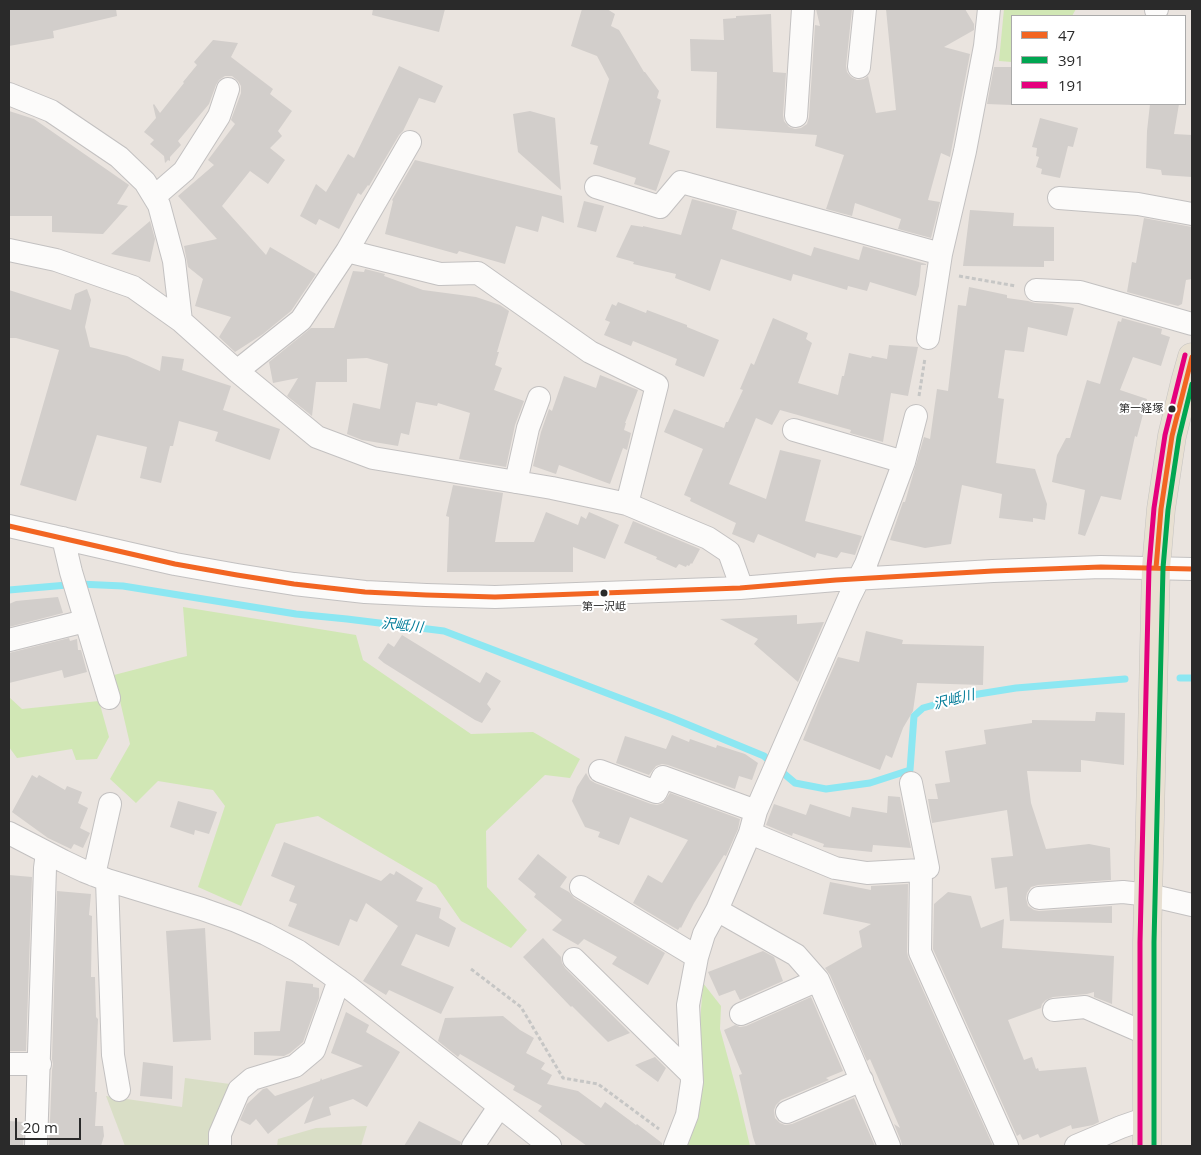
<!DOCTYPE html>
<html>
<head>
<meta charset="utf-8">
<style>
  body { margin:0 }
  #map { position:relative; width:1201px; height:1155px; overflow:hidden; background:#eae4df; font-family:"Open Sans",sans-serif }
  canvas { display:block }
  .frame { position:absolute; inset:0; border:10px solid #2a2a2a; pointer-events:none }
  .legend { position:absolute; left:1011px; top:15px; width:175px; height:90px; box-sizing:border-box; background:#fff; border:1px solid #aaa; margin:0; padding:6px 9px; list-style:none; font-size:15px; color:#2a2a2a }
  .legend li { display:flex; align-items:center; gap:10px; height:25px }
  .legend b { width:25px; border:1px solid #aaa }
  .scale { position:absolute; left:15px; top:1118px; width:66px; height:22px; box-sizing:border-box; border:2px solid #2a2a2a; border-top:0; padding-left:6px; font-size:15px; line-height:18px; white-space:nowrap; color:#2a2a2a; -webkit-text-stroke:4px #fff; paint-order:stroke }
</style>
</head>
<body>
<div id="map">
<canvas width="1201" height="1155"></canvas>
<div class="frame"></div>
<ul class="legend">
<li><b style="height:6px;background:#f26522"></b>47</li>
<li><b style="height:6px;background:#00a651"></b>391</li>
<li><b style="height:6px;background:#e5007d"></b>191</li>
</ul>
<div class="scale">20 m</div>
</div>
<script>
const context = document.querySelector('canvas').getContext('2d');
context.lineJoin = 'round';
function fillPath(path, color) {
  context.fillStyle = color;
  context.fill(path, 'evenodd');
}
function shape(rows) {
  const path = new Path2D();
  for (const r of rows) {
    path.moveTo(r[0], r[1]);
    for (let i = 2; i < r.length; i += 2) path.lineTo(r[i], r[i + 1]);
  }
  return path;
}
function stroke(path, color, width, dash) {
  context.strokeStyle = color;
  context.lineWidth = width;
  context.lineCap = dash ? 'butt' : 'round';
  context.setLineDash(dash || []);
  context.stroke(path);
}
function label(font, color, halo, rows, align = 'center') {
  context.font = font + ' "Open Sans","Noto Sans JP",sans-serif';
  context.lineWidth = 4;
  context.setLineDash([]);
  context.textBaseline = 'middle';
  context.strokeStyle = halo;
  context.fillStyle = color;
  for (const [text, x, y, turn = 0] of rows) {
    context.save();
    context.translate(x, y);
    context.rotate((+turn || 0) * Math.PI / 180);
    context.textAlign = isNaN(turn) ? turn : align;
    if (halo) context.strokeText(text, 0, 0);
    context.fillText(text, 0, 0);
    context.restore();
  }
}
fillPath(shape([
  [1004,9,1076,9,1072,16,1012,16,1012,62,999,61],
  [183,607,356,635,363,660,471,734,533,732,580,759,570,778,545,775,486,831,487,887,527,930,511,948,461,921,436,885,318,816,276,824,241,906,198,887,225,806,213,790,158,781,136,803,110,779,130,744,114,675,187,656],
  [9,697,22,709,99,701,109,737,97,759,76,760,72,749,17,758,9,747],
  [703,983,721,1006,720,1029,738,1095,750,1146,688,1146,699,1109,699,1036]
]), '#d1e7b5');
fillPath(shape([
  [185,1078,230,1084,214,1146,125,1146,106,1096,182,1107],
  [367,1126,361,1146,277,1146,278,1139,316,1128]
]), '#d9dec6');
stroke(shape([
  [9,590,79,584,123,586,296,614,347,619,444,631,672,718,764,756,772,763],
  [1180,678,1192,678],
  [782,772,795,783,826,789,870,783,910,770,914,716,923,708,966,696,1016,688,1125,679]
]), '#8ce7f2', 7);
fillPath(shape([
  [9,9,116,9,117,16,53,31,54,38,9,46],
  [373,9,445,9,439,32,372,15],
  [582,9,607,9,615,14,611,26,619,30,644,72,645,72,659,91,657,98,661,100,649,144,670,151,656,191,634,184,636,178,593,164,598,146,590,144,609,79,597,56,571,46],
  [816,9,852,9,846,66,847,72,851,77,857,80,864,79,868,76,876,113,896,110,886,9,965,9,974,24,974,30,944,47,970,54,950,157,941,153,928,200,940,202,931,238,898,229,901,219,855,203,852,216,826,209,844,155,815,146,817,135,716,128,717,72,691,71,690,39,724,40,723,19,736,18,736,16,771,14,773,72,786,73,783,115,784,121,789,127,795,129,801,128,807,124,809,117,815,25,820,26],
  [213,40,238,43,231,57,273,89,270,94,292,111,278,131,282,136,270,148,285,160,268,184,250,171,222,206,266,255,270,247,316,274,291,311,263,334,235,352,219,337,231,317,195,306,203,279,188,267,184,246,217,239,178,196,214,165,208,160,235,124,231,120,241,93,241,86,238,81,232,76,225,76,219,80,216,85,209,104,178,141,181,145,170,157,170,161,168,160,165,163,164,156,150,144,154,140,144,132,156,118,153,105,154,104,160,113,184,83,183,82,197,65,194,62],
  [399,66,443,86,435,103,419,98,403,131,399,135,369,186,368,185,361,195,358,193,339,229,319,219,316,225,300,216,316,184,326,192,348,154,354,158],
  [994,67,1012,67,1012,105,987,104],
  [1150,104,1179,104,1174,134,1192,135,1192,177,1162,175,1161,170,1146,168,1147,131],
  [9,111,34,119,129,185,117,204,128,206,103,234,52,232,52,216,9,216],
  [530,111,555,118,561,190,518,152,513,114],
  [1040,118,1078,128,1073,147,1068,146,1060,178,1041,174,1042,169,1036,167,1039,157,1036,156,1037,148,1032,147],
  [415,160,562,196,564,223,542,216,538,232,516,226,505,264,459,251,457,254,385,234,393,201,392,200],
  [692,199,737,211,732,229,811,256,814,247,859,260,863,246,926,264,926,265,921,265,919,286,916,296,870,282,867,291,848,286,847,290,793,274,791,281,721,259,710,291,675,278,676,274,633,264,634,262,616,257,631,225,643,227,643,226,681,235],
  [584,201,604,206,596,232,577,227],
  [970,210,1014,213,1013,226,1054,227,1054,261,1044,261,1044,267,963,266],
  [1144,218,1192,227,1192,279,1186,280,1182,304,1178,306,1127,292,1132,262,1136,263],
  [150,221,155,239,150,262,111,254],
  [365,269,385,274,384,276,423,290,476,297,500,305,509,311,497,352,499,352,495,365,502,368,494,390,524,401,515,425,506,467,459,459,470,413,438,403,437,406,416,402,409,435,401,433,398,446,362,440,347,434,353,403,380,409,388,364,367,358,347,359,347,382,316,382,312,416,287,396,298,378,273,383,269,362,311,328,334,328,353,271,364,272],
  [969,287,1007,295,1007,298,1028,301,1035,303,1052,304,1074,308,1067,336,1028,327,1024,352,1005,350,998,398,1004,399,996,463,1035,469,1047,504,1045,520,1033,518,1033,522,999,518,1002,494,962,485,951,544,925,548,890,540,903,502,905,502,924,437,930,439,937,389,948,391,958,305,966,306],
  [87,289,91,300,85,327,90,347,127,356,160,371,162,356,184,359,182,370,231,386,223,410,280,429,270,460,215,441,218,432,179,421,173,446,170,446,161,483,140,478,147,447,97,435,76,501,20,485,59,350,16,338,9,338,9,290,71,310,75,294],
  [618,302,646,313,647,310,687,325,687,327,719,340,704,377,675,365,677,359,633,341,631,346,604,335,610,322,605,320,612,304,616,306],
  [773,318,808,333,806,339,812,343,798,383,838,395,842,376,844,376,849,353,871,358,872,356,887,359,889,345,918,347,908,396,891,393,883,442,850,433,851,430,780,410,772,425,756,418,729,484,766,499,780,450,821,460,805,521,862,536,855,555,841,552,837,558,817,553,815,558,758,534,754,543,732,534,736,523,690,501,691,498,684,495,703,449,664,432,674,409,724,428,726,422,728,422,743,390,740,389,751,363,754,365],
  [1122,318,1162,329,1161,334,1170,337,1161,366,1133,357,1120,390,1147,399,1137,437,1135,436,1121,500,1101,496,1085,536,1078,534,1085,490,1052,482,1057,455,1066,438,1070,438,1087,380,1100,384,1118,321,1121,322],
  [600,375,638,390,625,423,626,423,624,430,631,433,627,450,623,448,610,484,559,465,556,474,533,466,541,432,549,409,552,411,564,376,596,388],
  [453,485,503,493,495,542,534,542,546,512,578,525,581,516,586,519,589,512,619,525,605,559,573,547,573,572,447,572,449,517,446,516],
  [633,521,700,549,692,564,691,563,689,566,687,565,686,567,679,564,676,568,656,559,657,557,624,543],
  [58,597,63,613,9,627,9,604,16,601],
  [797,615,797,624,824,622,798,682,754,644,758,639,720,619],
  [866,631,903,640,902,644,984,646,983,685,917,683,913,711,903,728,892,758,886,755,880,770,803,740,819,700,838,657,859,662],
  [402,635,480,683,486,672,501,681,487,704,491,709,482,723,475,720,384,663,378,658,388,643,394,647],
  [69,638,70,641,77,639,78,650,81,650,87,672,64,678,62,670,9,683,9,653],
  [1096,712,1125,713,1124,765,1081,760,1081,772,1027,771,1031,803,1046,849,1089,844,1110,848,1111,880,1038,885,1031,887,1027,893,1026,898,1028,906,1034,910,1039,911,1112,906,1112,923,1010,921,1007,887,995,889,991,858,1013,856,1007,810,932,823,928,799,938,799,935,784,950,782,945,751,986,744,984,730,1032,723,1032,720,1095,721],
  [672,735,689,742,690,739,716,748,717,745,745,754,758,763,752,780,739,776,735,789,668,765,662,764,656,766,649,775,616,763,625,736,666,749],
  [586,773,590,780,595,783,651,804,657,805,663,803,670,793,740,819,738,829,726,856,724,855,694,903,681,928,680,927,678,930,633,903,648,875,662,883,688,840,630,817,619,845,598,837,600,832,585,827,572,801,577,787],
  [32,775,37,778,39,775,65,790,67,786,82,792,78,803,88,808,80,828,90,833,83,848,74,844,71,849,48,838,12,812],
  [888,796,900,797,911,848,873,845,872,852,823,847,824,844,793,833,792,836,766,825,774,804,806,815,810,804,850,817,852,807,887,813],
  [178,801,217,812,209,834,195,830,194,835,170,827],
  [284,842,381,881,390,873,394,875,396,871,423,888,416,901,441,908,439,918,456,928,449,947,416,934,401,965,454,987,441,1014,389,990,386,995,363,981,398,926,366,903,357,922,350,919,339,946,288,926,297,904,289,901,295,886,271,876],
  [538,854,567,877,560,887,569,892,574,898,665,953,648,985,612,964,617,957,584,939,578,945,552,930,562,920,534,897,536,894,518,879],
  [9,875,32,877,26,1051,9,1051],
  [830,882,871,890,871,886,908,884,907,952,908,957,993,1146,902,1146,901,1141,894,1124,900,1128,870,1059,867,1061,830,975,825,968,862,947,859,931,871,924,823,914],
  [57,891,91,894,89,915,92,916,91,977,95,977,96,1017,98,1019,95,1092,97,1092,95,1126,103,1126,104,1136,101,1146,49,1146,52,1070,53,1064,52,1059],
  [948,892,971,896,981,928,1004,919,1002,948,1114,956,1112,1004,1094,997,1094,992,1087,994,1053,997,1046,1000,1042,1004,1041,1008,1008,1020,1024,1060,1032,1057,1036,1069,1038,1068,1039,1071,1086,1067,1099,1122,1093,1125,1072,1129,1071,1125,1040,1138,1038,1134,1023,1140,1020,1134,1017,1136,933,949,934,904],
  [205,928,211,1040,173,1042,166,931],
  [543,938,561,957,562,963,565,968,630,1033,608,1042,572,1006,571,1007,523,957],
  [763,951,774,957,783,981,740,1000,735,990,719,996,708,972],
  [286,981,313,984,313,987,319,988,319,998,303,1042,290,1053,284,1056,254,1055,254,1032,280,1031],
  [811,997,843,1071,826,1078,829,1080,781,1100,776,1105,774,1110,775,1118,780,1123,785,1125,792,1124,854,1098,875,1146,756,1146,753,1137,739,1075,742,1074,724,1030,735,1025,740,1027,746,1026],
  [346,1012,369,1025,366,1032,400,1052,367,1107,353,1099,329,1107,331,1115,304,1124,314,1096,268,1134,256,1119,250,1125,240,1120,247,1104,263,1089,267,1088,275,1096,320,1081,321,1078,322,1080,363,1066,331,1053],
  [503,1016,520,1030,534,1038,526,1053,545,1063,541,1069,552,1075,547,1084,578,1091,601,1108,605,1102,636,1125,637,1124,662,1143,662,1146,587,1146,538,1111,542,1106,513,1090,515,1086,460,1054,458,1057,438,1041,445,1018],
  [655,1057,666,1068,658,1082,635,1065],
  [143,1062,173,1066,172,1099,140,1096],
  [9,1121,24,1122,23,1146,9,1146],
  [419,1121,461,1142,460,1146,404,1146]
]), '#d2cecb');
const minor = shape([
  [1156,10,1157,9],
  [859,67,865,9],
  [9,94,51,111,119,157,145,182,159,205,174,261,181,321],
  [796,116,803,9],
  [596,187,660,207,681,182,941,254],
  [154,197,184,171,219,116,228,89],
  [1059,198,1138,204,1192,214],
  [9,250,56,260,133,287,181,321,237,371,317,437,373,458,552,488,627,504,708,538,729,552,739,580,740,588],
  [347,251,410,142],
  [1036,290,1080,292,1192,324],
  [928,338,941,254,965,151,985,46,989,9],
  [237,371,301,320,347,251,440,274,478,273,590,352,657,385,627,504],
  [794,430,904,462],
  [516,482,528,428,539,398],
  [9,526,175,564,237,575,294,584,365,592,426,595,495,597,740,588,836,580,993,571,1101,567,1192,569],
  [63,538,71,572,109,698],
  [9,640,85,621],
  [600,771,656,792,663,777,756,811],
  [911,783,928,868,921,870],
  [9,833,63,861,84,871,107,880,202,909,236,921,266,934,298,951,347,986,550,1146],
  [750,833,835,868,867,873,921,870,920,952,1007,1146],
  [94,875,110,804],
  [107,880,113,1055,119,1090],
  [581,887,697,957],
  [1039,898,1123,892,1149,895,1192,905],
  [717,910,796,955,818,980,851,1056,889,1146],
  [574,959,691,1074],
  [1054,1010,1085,1007,1147,1034],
  [741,1014,818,980],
  [9,1064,40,1064],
  [787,1112,862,1080],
  [36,1146,45,868,47,853],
  [220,1146,220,1134,239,1090,252,1079,295,1066,314,1050,339,980],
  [473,1146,499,1107],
  [675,1146,687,1115,692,1082,688,1005,697,957,704,934,717,910,750,833,756,811,849,598,866,564,904,462,916,416],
  [1076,1146,1121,1127,1147,1118]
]);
const major = shape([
  [1147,1146,1147,942,1156,568,1161,509,1172,436,1185,382,1192,357]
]);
stroke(minor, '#c3c1c1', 24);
stroke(major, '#c5c3c1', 29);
stroke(shape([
  [959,276,1016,286],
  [919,396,925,358],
  [471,969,521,1007,563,1078,598,1084,659,1129]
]), '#c6c6c5', 3, [4, 2.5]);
stroke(minor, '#fcfbfa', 22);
stroke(major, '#e8e0d2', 28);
stroke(shape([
  [9,526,175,564,237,575,294,584,365,592,426,595,495,597,740,588,836,580,993,571,1101,567,1192,569],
  [1156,568,1161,509,1172,436,1192,357]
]), '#f26522', 5);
stroke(shape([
  [1154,1146,1154,942,1163,568,1168,510,1179,437,1192,384]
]), '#00a651', 5);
stroke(shape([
  [1140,1146,1140,942,1149,567,1154,508,1165,435,1185,355]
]), '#e5007d', 5);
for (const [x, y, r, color] of [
  [1172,409,4.5,"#2a2a2a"],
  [604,593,4.5,"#2a2a2a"]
]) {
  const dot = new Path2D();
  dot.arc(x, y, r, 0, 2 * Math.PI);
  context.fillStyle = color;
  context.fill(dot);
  stroke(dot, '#fff', 2);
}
label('11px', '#2a2a2a', '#fff', [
  ["第一経塚",1163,409],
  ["第一沢岻",604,607,"center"]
], 'right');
label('italic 14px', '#037c99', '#fff', [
  ["沢岻川",402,626,6],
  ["沢岻川",954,700,-14]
]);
</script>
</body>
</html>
